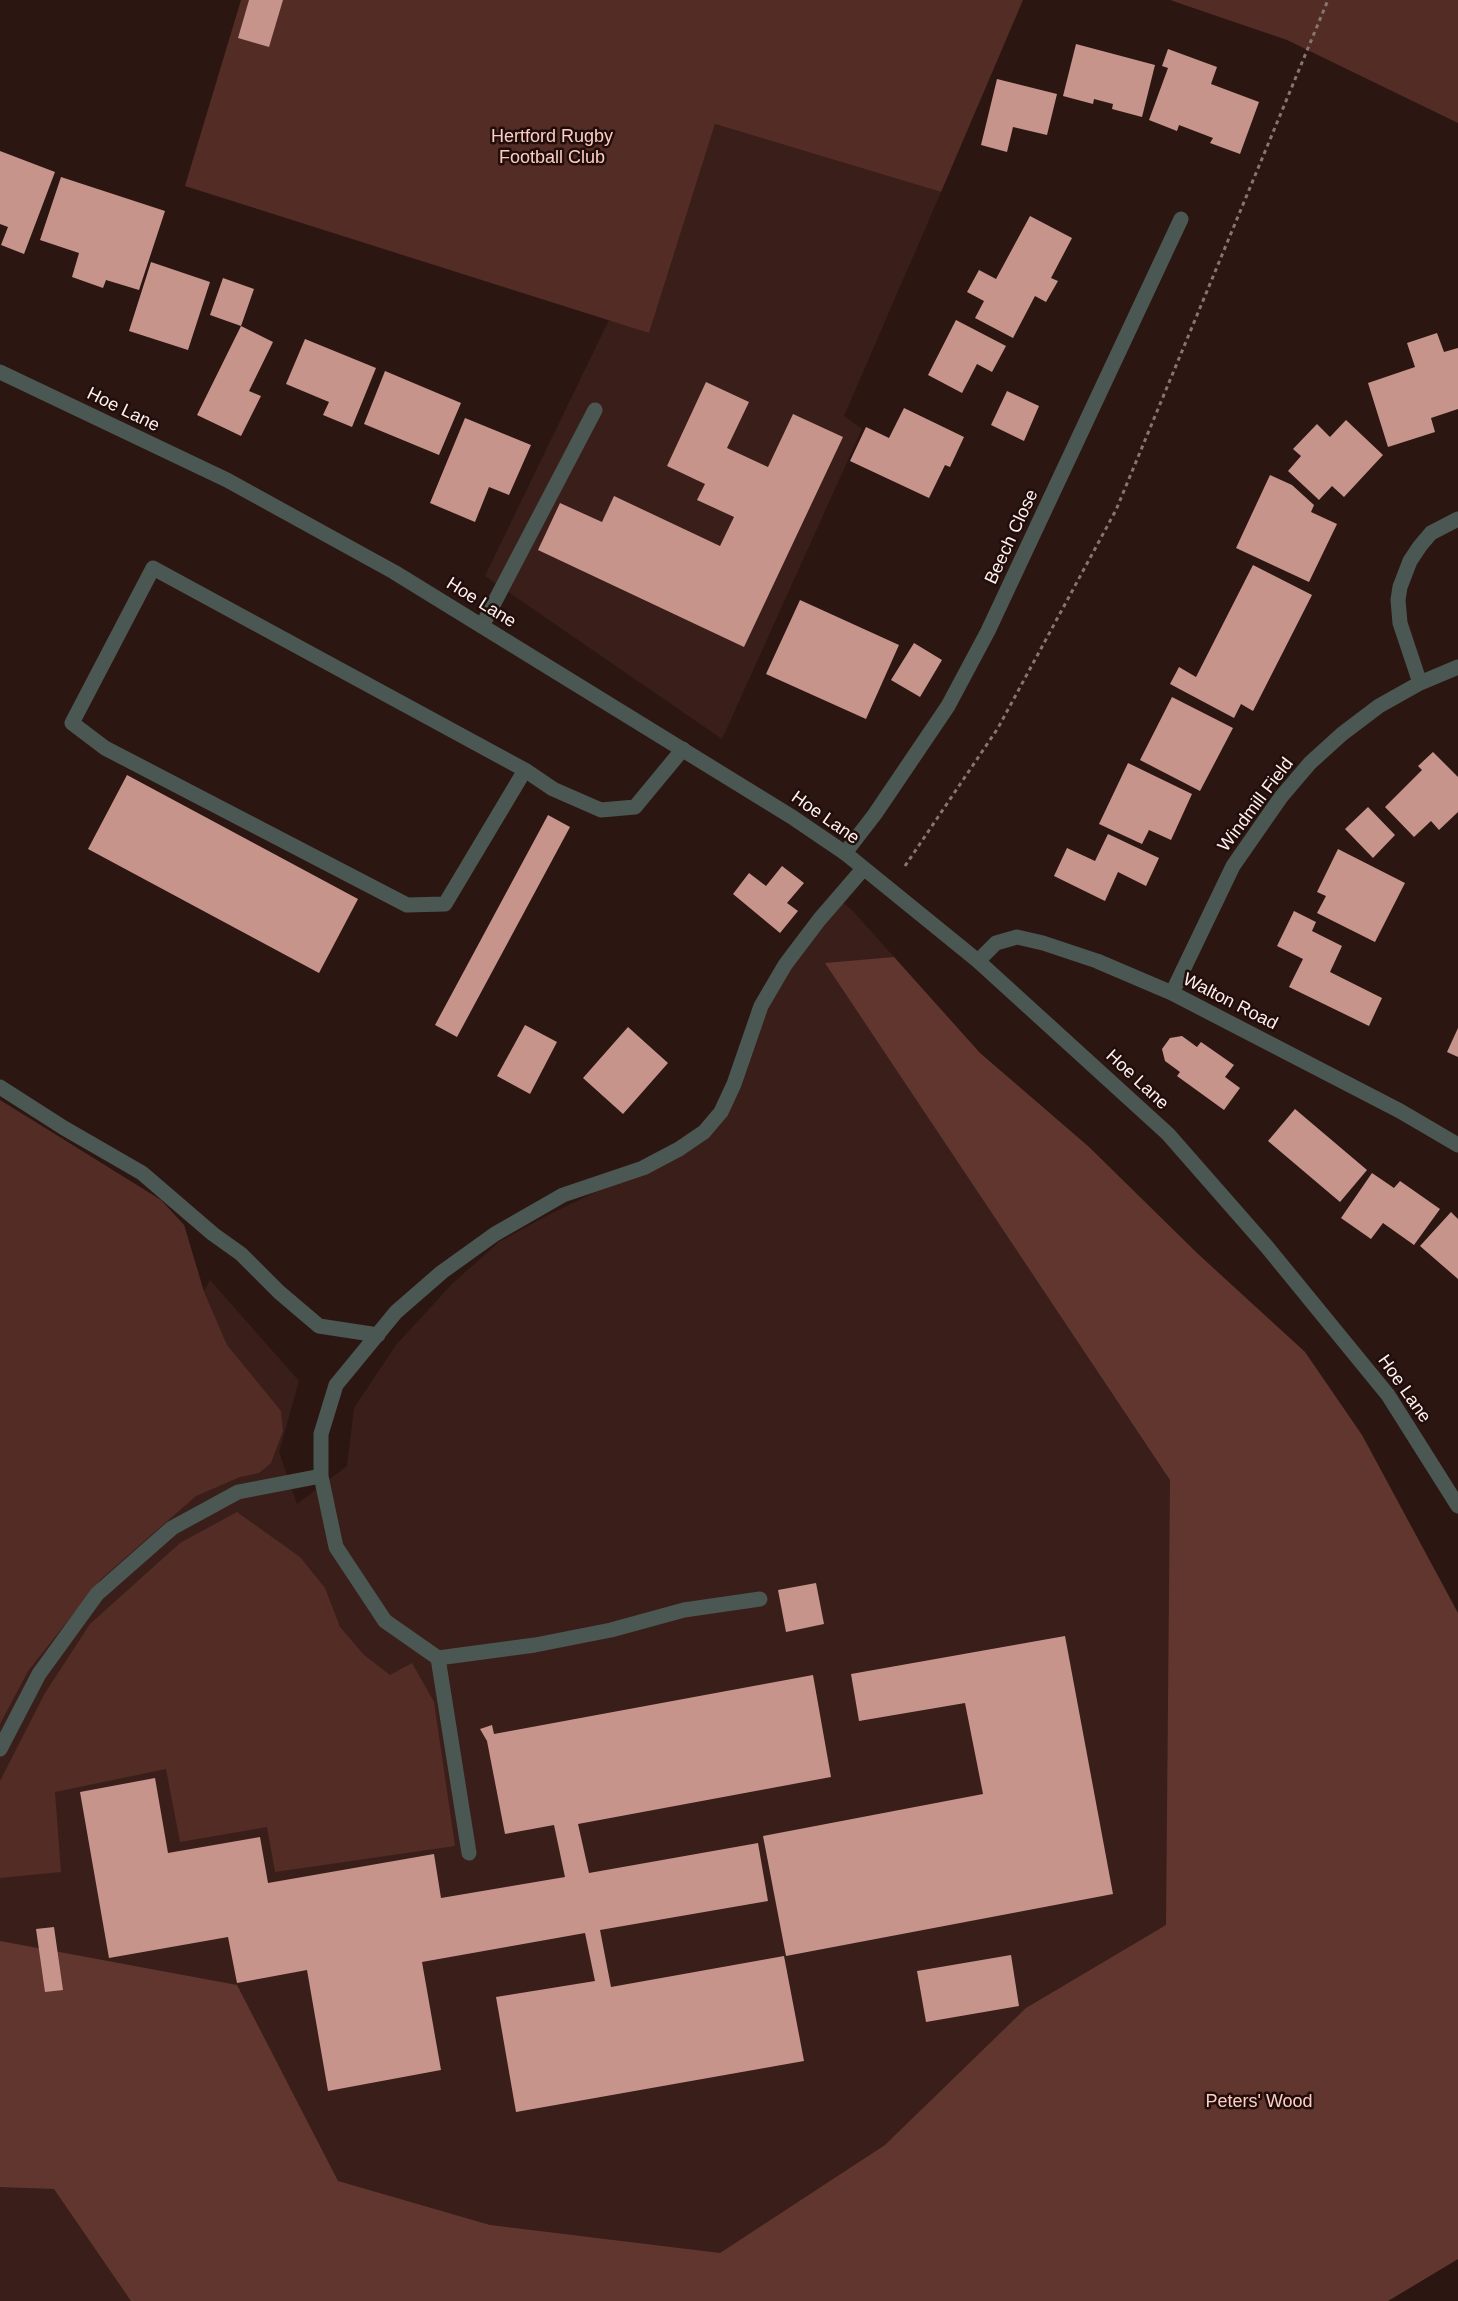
<!DOCTYPE html>
<html>
<head>
<meta charset="utf-8">
<style>
  body { margin:0 }
  canvas { display:block; background:#2b1612 }
</style>
</head>
<body>
<canvas width="1458" height="2301"></canvas>
<script>
const context = document.querySelector('canvas').getContext('2d');
context.lineJoin = 'round';
function fillPath(path, color) {
  context.fillStyle = color;
  context.fill(path, 'evenodd');
}
function shape(rows) {
  const path = new Path2D();
  for (const r of rows) {
    path.moveTo(r[0], r[1]);
    for (let i = 2; i < r.length; i += 2) path.lineTo(r[i], r[i + 1]);
  }
  return path;
}
function stroke(path, color, width, dash) {
  context.strokeStyle = color;
  context.lineWidth = width;
  context.lineCap = dash ? 'butt' : 'round';
  context.setLineDash(dash || []);
  context.stroke(path);
}
function label(font, color, halo, rows, align = 'center') {
  context.font = font + ' Arial,sans-serif';
  context.lineWidth = 5;
  context.setLineDash([]);
  context.textBaseline = 'middle';
  context.strokeStyle = halo;
  context.fillStyle = color;
  for (const [text, x, y, turn = 0] of rows) {
    context.save();
    context.translate(x, y);
    context.rotate((+turn || 0) * Math.PI / 180);
    context.textAlign = isNaN(turn) ? turn : align;
    if (halo) context.strokeText(text, 0, 0);
    context.fillText(text, 0, 0);
    context.restore();
  }
}
fillPath(shape([
  [715,124,941,192,844,416,862,429,722,739,485,576,609,320,649,333],
  [840,900,852,910,980,1053,1089,1147,1198,1254,1305,1352,1458,2259,1388,2301,0,2301,0,1100,161,1200,184,1225,204,1291,210,1280,299,1381,279,1452,297,1504,347,1466,354,1408,396,1345,452,1284,499,1242,548,1215,602,1189,678,1145,713,1116,760,1010]
]), '#3a1e1a');
fillPath(shape([
  [241,0,1023,0,941,192,715,124,649,333,185,186],
  [1170,0,1458,0,1458,123,1287,40],
  [0,1100,161,1200,184,1225,204,1292,227,1345,281,1411,283,1431,271,1463,259,1473,240,1477,196,1496,101,1579,28,1671,0,1724],
  [237,1512,300,1557,325,1588,340,1627,364,1655,390,1675,412,1663,434,1702,455,1846,275,1872,267,1827,180,1842,166,1769,55,1792,61,1872,0,1878,0,1781,45,1693,90,1624,180,1543]
]), '#542c26');
fillPath(shape([
  [894,957,980,1053,1089,1147,1198,1254,1305,1352,1362,1435,1458,1613,1458,2259,1388,2301,131,2301,54,2189,0,2187,0,1941,237,1985,338,2181,490,2225,720,2253,885,2145,1026,2008,1166,1925,1170,1480,825,963]
]), '#61362f');
fillPath(shape([
  [249,0,283,0,269,47,238,38],
  [1076,44,1155,65,1142,117,1112,109,1113,104,1094,99,1093,104,1063,96],
  [1168,49,1217,67,1211,84,1259,102,1240,154,1210,143,1213,138,1179,125,1177,131,1149,120,1168,68,1162,66],
  [997,79,1057,94,1047,135,1013,127,1007,152,981,145],
  [0,151,55,172,24,254,1,245,8,227,0,224],
  [61,177,165,211,139,290,106,280,103,288,72,277,79,253,40,240],
  [1030,216,1072,238,1051,278,1058,281,1046,302,1035,296,1013,338,975,318,984,301,967,292,979,270,996,279],
  [151,262,210,282,188,350,129,331],
  [223,278,254,289,241,326,210,315],
  [956,320,1006,346,992,372,977,364,962,393,928,375],
  [241,326,273,342,249,391,261,396,241,436,197,415],
  [1437,333,1444,352,1458,348,1458,409,1431,418,1435,432,1388,447,1368,383,1415,367,1407,343],
  [305,339,376,368,352,427,323,415,329,402,286,384],
  [385,371,461,403,439,455,364,424],
  [706,382,749,402,727,448,768,467,793,414,843,437,744,647,538,550,560,503,602,522,614,496,720,546,734,517,697,500,705,484,667,466],
  [1007,391,1039,406,1024,441,991,425],
  [904,408,964,437,950,467,945,465,929,498,850,461,866,427,889,438],
  [465,418,531,445,509,495,489,487,475,522,430,503],
  [1346,420,1383,455,1344,497,1332,486,1319,500,1288,471,1301,456,1293,449,1317,424,1330,437],
  [1270,475,1292,485,1314,505,1311,512,1337,524,1309,582,1236,548],
  [1253,565,1312,595,1253,711,1241,704,1234,718,1170,684,1179,667,1196,677],
  [800,600,899,645,866,719,766,674],
  [914,643,942,660,920,697,891,680],
  [1172,697,1233,728,1200,791,1140,760],
  [1433,752,1458,777,1458,812,1439,830,1431,821,1414,837,1385,807,1422,770,1418,766],
  [1128,763,1192,794,1171,840,1149,830,1142,844,1099,824],
  [127,775,358,899,319,973,88,849],
  [1368,807,1395,835,1373,858,1345,829],
  [548,815,570,827,457,1037,435,1025],
  [1108,834,1159,858,1146,886,1118,872,1105,901,1054,876,1067,848,1095,861],
  [1338,849,1405,883,1375,942,1317,913,1326,896,1317,892],
  [782,866,804,883,787,903,798,911,780,933,733,894,749,873,766,886],
  [1294,911,1316,922,1312,931,1342,946,1330,972,1382,998,1369,1026,1289,987,1303,959,1277,946],
  [525,1025,557,1042,530,1094,497,1076],
  [628,1027,668,1063,623,1114,583,1078],
  [1458,1028,1458,1057,1447,1052],
  [1182,1036,1197,1047,1201,1042,1234,1065,1225,1077,1240,1088,1224,1110,1177,1076,1180,1072,1165,1061,1162,1049,1170,1038],
  [1295,1109,1367,1170,1340,1202,1268,1141],
  [1372,1173,1394,1188,1400,1181,1440,1209,1414,1245,1383,1223,1371,1239,1341,1218],
  [1451,1212,1458,1219,1458,1279,1420,1246],
  [816,1583,824,1624,786,1632,778,1590],
  [1065,1636,1113,1894,786,1956,763,1836,983,1794,965,1703,859,1721,851,1674],
  [813,1675,831,1777,578,1824,589,1873,758,1843,768,1901,600,1930,611,1987,784,1956,804,2061,516,2112,496,1997,595,1981,585,1933,422,1962,441,2070,328,2091,307,1970,237,1983,228,1937,109,1958,80,1792,155,1778,168,1853,260,1837,268,1883,434,1854,441,1898,565,1877,554,1825,505,1834,487,1741,480,1729,492,1725,494,1734],
  [54,1927,63,1990,45,1992,36,1929],
  [1011,1955,1019,2006,926,2022,917,1971]
]), '#c7948b');
stroke(shape([
  [905,866,998,728,1116,510,1328,0]
]), '#877572', 3, [4, 4]);
stroke(shape([
  [482,626,595,410],
  [525,770,445,904,407,905,105,748,72,723,153,568,525,770,553,789,601,810,635,807,683,749],
  [0,1087,64,1128,142,1173,213,1234,241,1254,279,1292,319,1326,378,1335],
  [438,1658,535,1645,611,1630,684,1610,760,1599],
  [0,1749,39,1674,97,1594,172,1528,238,1492,321,1476],
  [469,1853,438,1658,385,1621,336,1547,321,1476,321,1434,336,1385,396,1312,442,1272,495,1234,563,1195,643,1168,679,1149,704,1132,721,1112,734,1084,761,1006,785,965,819,920,863,869]
]), '#4b5752', 15);
stroke(shape([
  [1420,683,1400,623,1398,600,1400,587,1410,561,1420,546,1431,533,1458,519],
  [845,853,875,814,948,706,988,631,1181,219],
  [978,961,996,943,1017,937,1043,943,1097,961,1172,993,1400,1111,1458,1145],
  [1172,993,1233,866,1281,797,1310,763,1342,734,1379,706,1420,683,1458,667]
]), '#4b5752', 15);
stroke(shape([
  [0,372,227,480,394,572,792,817,845,853,978,961,1168,1134,1267,1247,1388,1395,1458,1506]
]), '#4b5752', 15);
label('18px', '#fdcdc4', '#210d0a', [
  ["Hertford Rugby",552,137],
  ["Football Club",552,158],
  ["Peters' Wood",1259,2102]
]);
label('18px', '#fef1ef', '#210d0a', [
  ["Hoe Lane",123,410,26],
  ["Beech Close",1012,537,-65],
  ["Hoe Lane",481,603,32],
  ["Windmill Field",1256,805,-53],
  ["Hoe Lane",825,818,35],
  ["Walton Road",1230,1002,27],
  ["Hoe Lane",1137,1080,43],
  ["Hoe Lane",1404,1389,55]
]);
</script>
</body>
</html>
